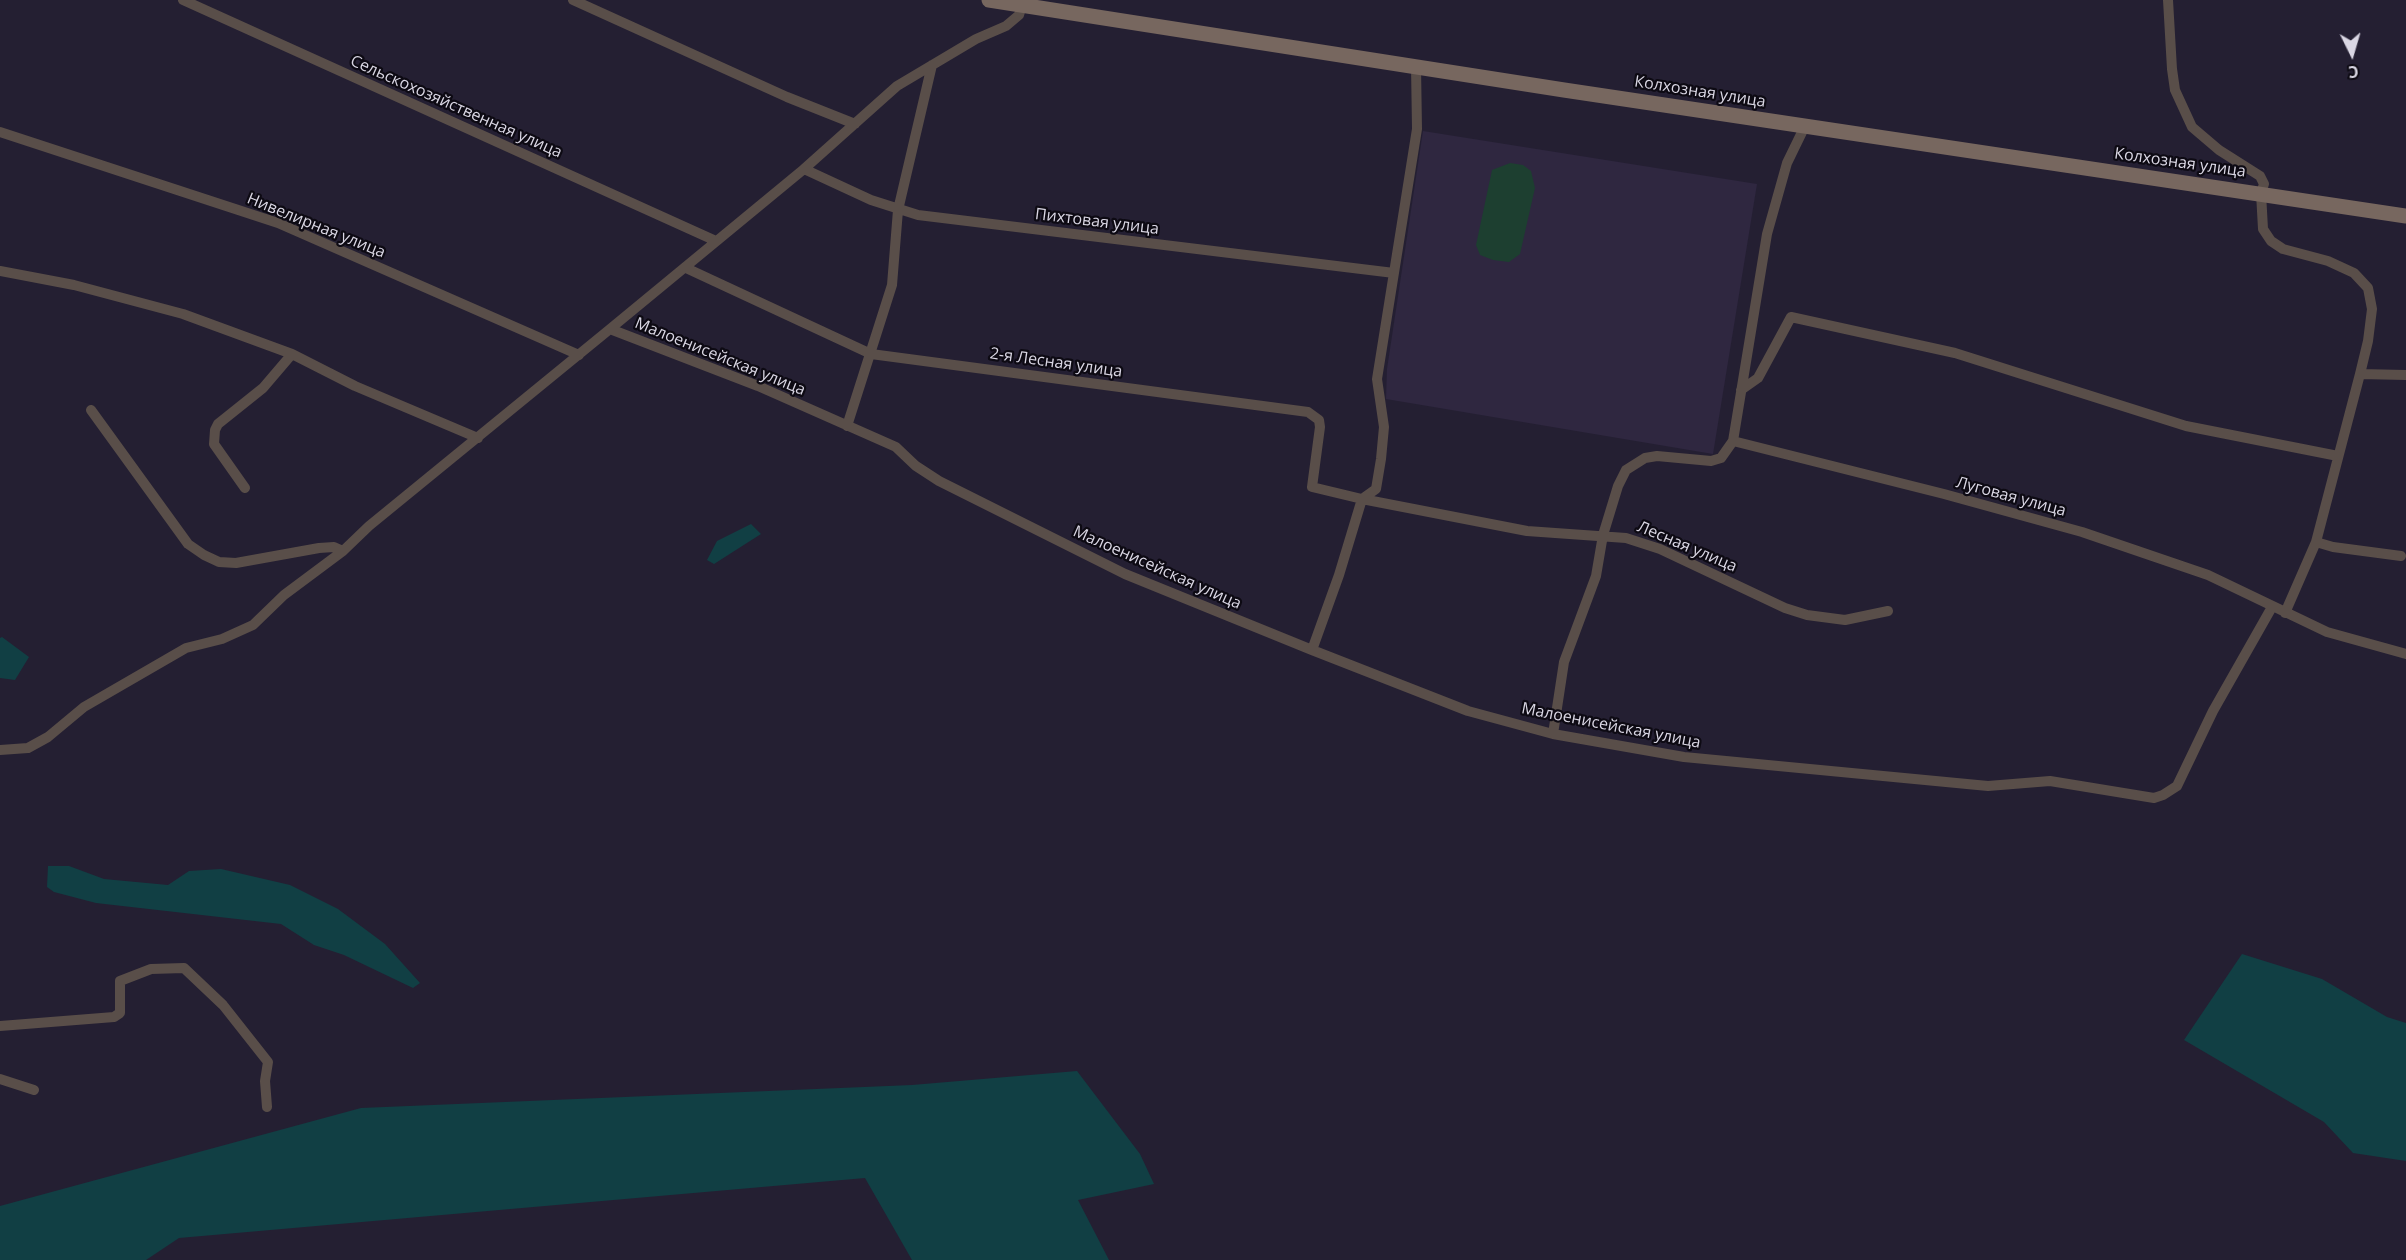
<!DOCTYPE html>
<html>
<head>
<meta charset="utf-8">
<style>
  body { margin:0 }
  #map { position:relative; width:2406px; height:1260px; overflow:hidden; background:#241f32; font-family:"Open Sans",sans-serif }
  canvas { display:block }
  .north { position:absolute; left:2322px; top:24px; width:60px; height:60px; -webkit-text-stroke:4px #0d0a13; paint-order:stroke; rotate:175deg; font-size:16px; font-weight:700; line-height:24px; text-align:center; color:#dad7e4 }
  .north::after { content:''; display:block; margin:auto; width:21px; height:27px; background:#dad7e4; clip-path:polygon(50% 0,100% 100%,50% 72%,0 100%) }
</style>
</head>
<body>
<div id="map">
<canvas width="2406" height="1260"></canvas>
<div class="north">С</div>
</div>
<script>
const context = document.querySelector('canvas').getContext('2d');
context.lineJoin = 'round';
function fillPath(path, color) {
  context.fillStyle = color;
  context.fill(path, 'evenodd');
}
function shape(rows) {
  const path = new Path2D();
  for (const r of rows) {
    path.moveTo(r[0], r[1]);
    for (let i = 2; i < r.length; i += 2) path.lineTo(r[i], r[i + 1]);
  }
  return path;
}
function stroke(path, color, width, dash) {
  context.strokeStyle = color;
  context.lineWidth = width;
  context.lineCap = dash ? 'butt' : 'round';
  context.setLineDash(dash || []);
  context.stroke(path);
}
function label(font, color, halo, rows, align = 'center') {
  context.font = font + ' "Open Sans",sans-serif';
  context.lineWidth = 4.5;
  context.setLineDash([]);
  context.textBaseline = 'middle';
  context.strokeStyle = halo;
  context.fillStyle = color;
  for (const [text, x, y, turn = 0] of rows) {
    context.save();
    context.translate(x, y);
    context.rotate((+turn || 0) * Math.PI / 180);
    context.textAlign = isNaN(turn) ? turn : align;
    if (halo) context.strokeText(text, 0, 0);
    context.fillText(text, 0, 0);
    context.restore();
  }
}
fillPath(shape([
  [1423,131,1757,184,1713,454,1386,399,1387,369]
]), '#2f2740');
fillPath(shape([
  [1510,163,1523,165,1531,171,1535,188,1520,254,1509,262,1493,260,1480,255,1476,245,1492,170]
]), '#1d3f30');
fillPath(shape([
  [751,524,761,534,714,564,707,560,717,541],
  [2,637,29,657,15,680,0,678,0,638],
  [48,866,69,866,104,879,168,885,189,871,221,869,290,885,338,909,385,944,420,983,413,988,344,955,314,945,281,924,96,903,54,892,47,887],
  [2242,954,2322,979,2387,1017,2406,1023,2406,1161,2353,1153,2324,1122,2184,1040],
  [1077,1071,1140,1154,1154,1184,1078,1200,1109,1260,912,1260,865,1178,179,1238,146,1260,0,1260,0,1206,361,1108,912,1085]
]), '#113f44');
stroke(shape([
  [183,0,716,241],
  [573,0,787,97,855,124],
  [2168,0,2172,69,2175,90,2192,127,2219,150,2260,176,2264,184,2261,193,2263,229,2271,241,2283,249,2328,261,2354,273,2368,288,2372,309,2368,341,2360,374,2316,542,2285,613],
  [0,132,278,223,579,355],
  [804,169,871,200,918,215,1394,273],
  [686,268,871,354,1308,412,1319,420,1320,427,1312,487,1362,499,1527,531,1626,538,1660,549,1785,608,1807,615,1845,620,1888,611],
  [0,271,74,285,183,314,292,354,355,386,478,438],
  [610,329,804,169,897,86,976,39,1006,26,1019,15,1022,5],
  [2360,374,2406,375],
  [1741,390,1758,378,1791,317,1955,353,2186,426,2338,456],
  [91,410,188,544,204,555,219,562,236,563,319,548,334,547,343,551],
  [847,426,892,285,898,210,932,65],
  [1733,441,1944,494,2082,532,2208,575,2327,632,2406,654],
  [245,488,214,444,215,430,218,424,263,388,292,354],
  [2316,542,2333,547,2401,556],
  [1312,650,1339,575,1362,499,1376,489,1381,459,1384,427,1377,379,1417,129,1416,66],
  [1553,734,1564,662,1596,576,1603,535,1618,486,1626,470,1645,458,1657,456,1711,461,1721,458,1733,441,1767,234,1787,163,1805,126],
  [0,750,28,748,48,737,84,707,186,648,222,639,253,625,284,595,343,551,369,526,610,329,758,386,896,447,916,466,939,481,1125,574,1312,650,1468,711,1553,734,1684,757,1988,786,2050,781,2154,798,2163,795,2177,786,2213,711,2272,607],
  [0,1026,114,1017,120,1013,120,981,151,969,184,968,223,1005,268,1062,265,1081,267,1107],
  [0,1079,34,1090]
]), '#594e49', 10);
stroke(shape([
  [989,0,1564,90,2406,216]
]), '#77675f', 15);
label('16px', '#dad7e4', '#0d0a13', [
  ["Колхозная улица",1700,92,9],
  ["Сельскохозяйственная улица",456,107,24],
  ["Колхозная улица",2180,163,8],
  ["Пихтовая улица",1097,222,7],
  ["Нивелирная улица",316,226,22],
  ["Малоенисейская улица",720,357,22],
  ["2-я Лесная улица",1056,363,8],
  ["Луговая улица",2011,497,15],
  ["Лесная улица",1687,547,23],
  ["Малоенисейская улица",1157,568,24],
  ["Малоенисейская улица",1611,726,11]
]);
</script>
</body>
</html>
